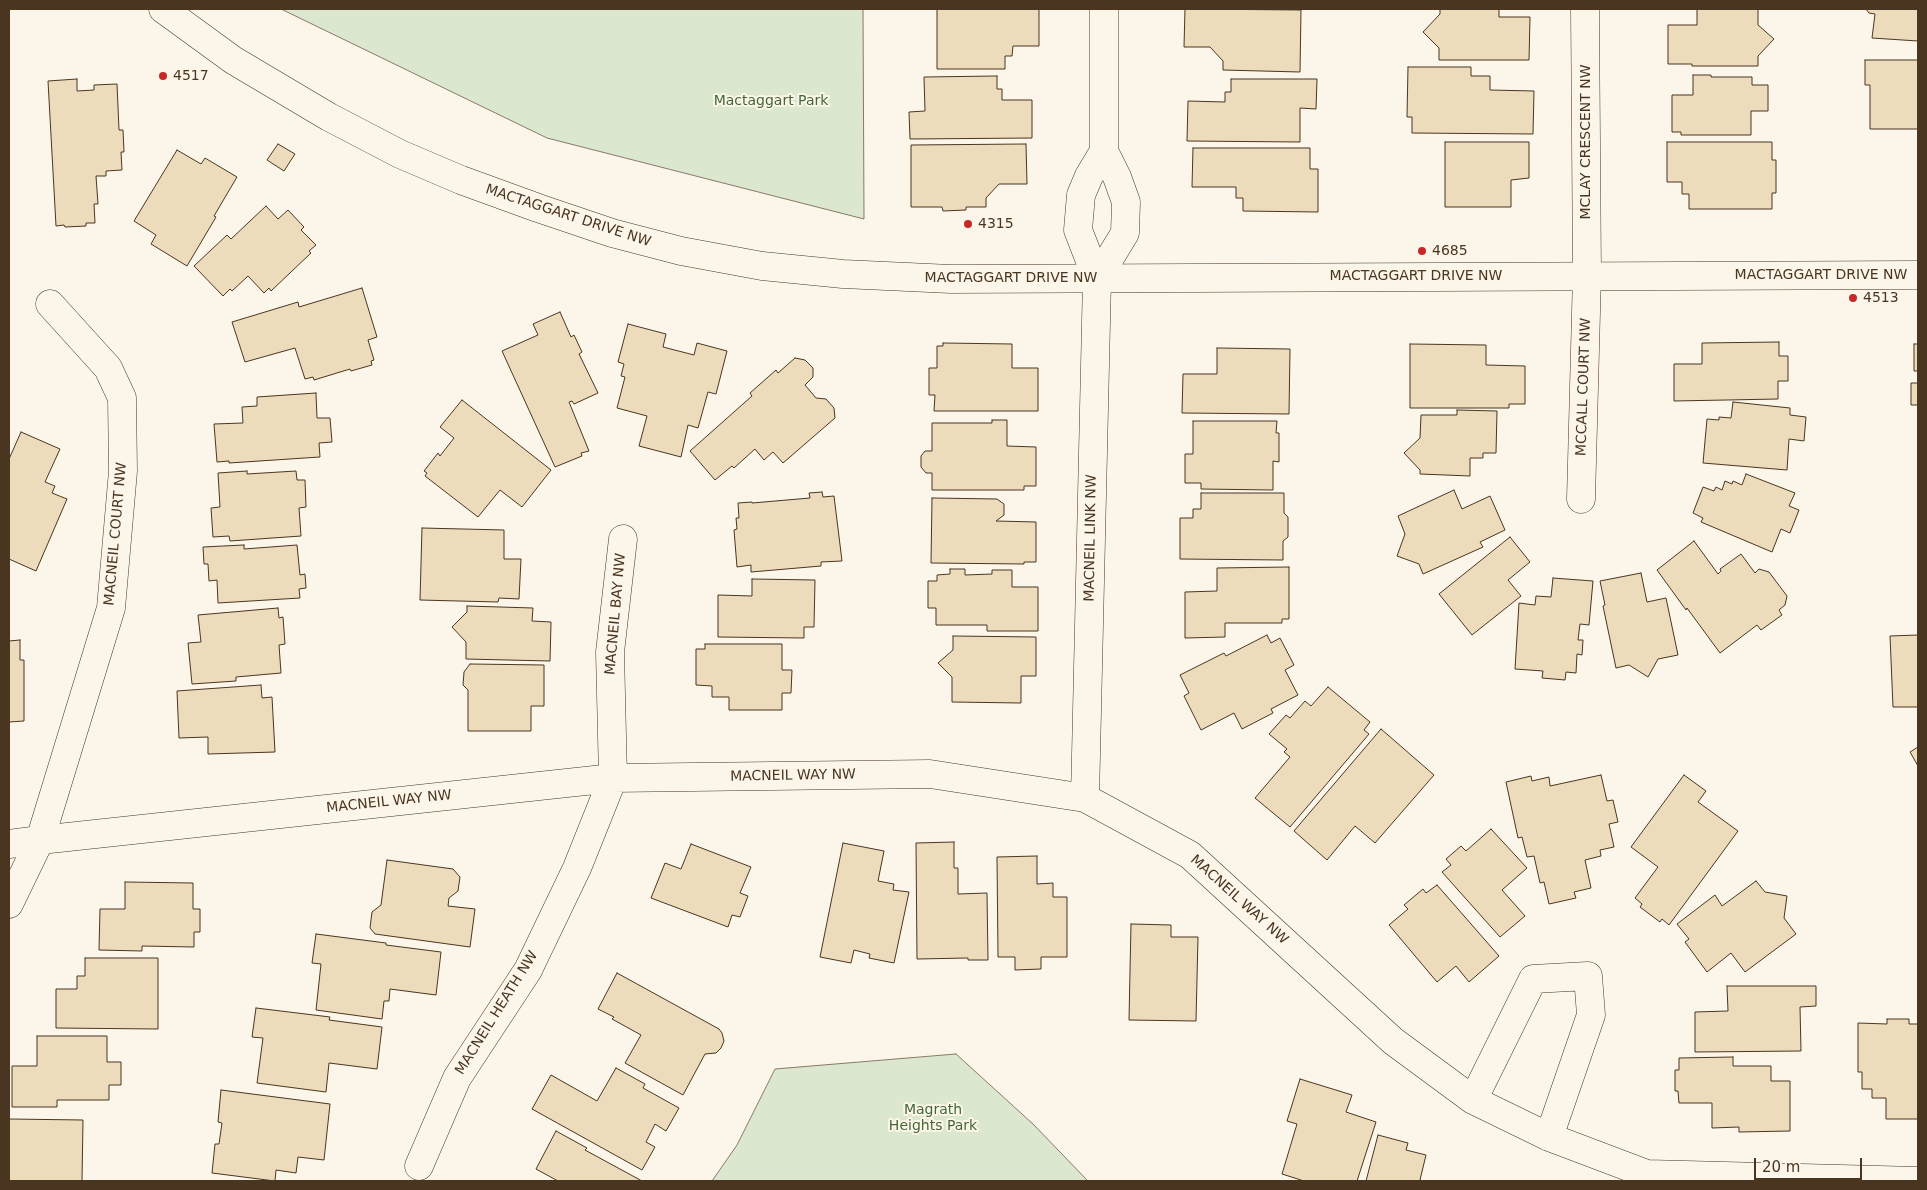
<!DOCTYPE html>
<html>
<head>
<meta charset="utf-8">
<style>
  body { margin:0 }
  #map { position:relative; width:1927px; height:1190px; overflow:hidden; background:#fbf6e9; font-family:"DejaVu Sans",sans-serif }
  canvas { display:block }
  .frame { position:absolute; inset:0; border:10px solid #4a3520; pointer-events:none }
  .scale { position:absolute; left:1754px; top:1158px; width:108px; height:22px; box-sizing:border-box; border:2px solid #4a3520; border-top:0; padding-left:6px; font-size:15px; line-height:18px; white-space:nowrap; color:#4a3520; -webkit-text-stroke:4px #fbf6e9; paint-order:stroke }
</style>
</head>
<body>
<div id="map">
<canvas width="1927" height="1190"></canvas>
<div class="frame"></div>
<div class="scale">20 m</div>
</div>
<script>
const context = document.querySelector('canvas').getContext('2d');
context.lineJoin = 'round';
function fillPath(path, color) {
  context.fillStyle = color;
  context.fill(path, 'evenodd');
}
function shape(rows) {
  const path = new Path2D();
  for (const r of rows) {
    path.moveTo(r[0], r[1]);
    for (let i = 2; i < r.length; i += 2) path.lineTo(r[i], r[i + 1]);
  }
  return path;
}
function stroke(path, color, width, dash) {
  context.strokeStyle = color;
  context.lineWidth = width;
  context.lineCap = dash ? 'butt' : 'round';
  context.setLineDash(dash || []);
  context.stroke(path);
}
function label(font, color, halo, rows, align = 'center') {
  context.font = font + ' "DejaVu Sans",sans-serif';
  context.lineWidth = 4;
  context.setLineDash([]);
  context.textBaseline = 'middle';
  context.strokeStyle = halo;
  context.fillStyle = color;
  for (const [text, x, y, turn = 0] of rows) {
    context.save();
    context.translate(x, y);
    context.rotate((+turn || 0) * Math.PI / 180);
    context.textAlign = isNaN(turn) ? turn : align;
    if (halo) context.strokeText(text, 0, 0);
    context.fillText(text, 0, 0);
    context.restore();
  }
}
const green = shape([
  [281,9,863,9,864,219,547,138,281,9],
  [956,1054,1033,1124,1088,1181,712,1181,737,1145,775,1069,956,1054]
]);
fillPath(green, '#dce7d0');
stroke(green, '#887966', 1);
const building = shape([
  [937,9,1039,9,1039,46,1013,46,1012,56,1005,56,1005,69,937,69,937,9],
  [1185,9,1301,10,1300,72,1223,70,1223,61,1210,47,1184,47,1185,9],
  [1440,9,1499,9,1499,17,1530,17,1529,60,1439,60,1439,48,1423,32,1440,14,1440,9],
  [1697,9,1758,9,1758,25,1774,39,1758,56,1758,66,1692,66,1692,64,1668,64,1668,25,1697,25,1697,9],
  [1866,9,1918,9,1918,41,1872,38,1875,14,1869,13,1866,9],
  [1865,60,1918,60,1918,129,1870,129,1870,85,1865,85,1865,60],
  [1408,67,1471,67,1471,76,1490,76,1490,90,1534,91,1533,134,1412,133,1412,117,1407,117,1408,67],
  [1693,75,1711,75,1711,77,1752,77,1752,85,1768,85,1768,111,1751,111,1751,135,1681,135,1681,132,1672,132,1672,95,1693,95,1693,75],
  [997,76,997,89,1002,89,1002,100,1032,100,1032,138,910,139,909,112,925,111,924,77,997,76],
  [77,79,77,91,94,90,94,85,117,84,119,130,123,130,124,152,121,152,122,170,106,171,106,176,96,176,98,204,94,204,95,223,86,223,86,226,65,227,64,225,56,226,48,81,77,79],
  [1231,79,1317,79,1316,109,1300,108,1300,142,1187,141,1188,101,1225,102,1225,92,1231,92,1231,79],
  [1445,142,1529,142,1529,178,1511,180,1511,207,1445,207,1445,142],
  [1667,142,1772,142,1772,160,1776,160,1776,193,1772,193,1772,209,1689,209,1689,194,1682,194,1682,182,1667,182,1667,142],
  [278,144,295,154,284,171,267,160,278,144],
  [1026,144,1027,184,999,184,986,198,986,207,966,207,966,210,943,211,942,207,911,207,911,145,1026,144],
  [1193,148,1310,148,1310,169,1318,169,1318,212,1243,211,1243,198,1236,198,1236,187,1192,187,1193,148],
  [177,150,201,164,205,158,237,177,214,216,216,217,187,266,151,244,156,235,134,221,177,150],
  [266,206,278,219,288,210,304,227,301,230,316,245,309,251,311,253,271,291,269,288,264,293,248,276,232,291,230,289,223,296,194,266,227,235,231,239,266,206],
  [362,288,377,337,368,340,374,360,371,361,372,365,351,371,350,369,314,380,313,377,305,379,295,348,245,362,232,322,298,302,299,307,362,288],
  [560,312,571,337,574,335,582,352,579,354,598,393,574,404,572,401,569,402,589,451,581,453,582,456,555,467,502,351,538,335,533,324,560,312],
  [628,324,666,334,663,347,694,355,697,343,727,351,716,394,708,392,698,428,688,425,681,457,639,446,647,416,617,408,625,377,621,376,624,364,618,362,628,324],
  [1779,342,1779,356,1788,356,1788,381,1778,381,1778,399,1674,401,1674,364,1702,364,1702,343,1779,342],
  [943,343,1012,344,1012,368,1038,368,1038,411,934,411,935,395,929,395,929,368,937,368,937,346,943,346,943,343],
  [1410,344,1486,345,1486,365,1525,366,1525,404,1509,404,1509,408,1410,408,1410,344],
  [1914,344,1918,344,1918,405,1911,405,1911,383,1918,383,1918,371,1914,371,1914,344],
  [1217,348,1290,349,1289,414,1182,413,1183,374,1217,374,1217,348],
  [795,358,805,360,813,368,813,377,805,385,816,398,826,399,834,408,835,418,783,463,773,452,764,460,755,449,734,468,732,466,715,480,690,451,752,396,750,393,776,370,778,373,795,358],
  [316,393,317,418,330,418,332,442,319,443,320,457,229,463,229,461,217,462,214,424,243,423,242,407,257,406,257,397,316,393],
  [462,400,551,470,522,507,500,490,478,517,425,476,427,473,424,471,438,453,440,456,454,438,440,427,462,400],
  [1733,402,1790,408,1790,415,1806,417,1804,441,1789,439,1787,470,1703,463,1707,419,1719,420,1719,417,1731,418,1733,402],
  [1457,410,1497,411,1496,453,1483,453,1483,458,1470,458,1470,476,1420,474,1420,470,1404,453,1420,438,1421,415,1457,415,1457,410],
  [992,420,1007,420,1007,446,1036,447,1036,486,1024,486,1024,490,932,490,932,473,926,473,921,467,921,456,925,451,932,451,932,423,992,423,992,420],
  [1193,421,1277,421,1276,433,1279,433,1279,462,1273,461,1273,490,1201,489,1201,483,1185,483,1185,454,1193,454,1193,421],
  [21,432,60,449,45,482,55,486,52,493,67,499,36,571,9,559,9,459,21,432],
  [247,471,247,474,296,471,297,480,305,480,306,507,299,508,301,536,230,541,229,536,213,537,211,508,220,507,218,473,247,471],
  [1746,474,1795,493,1789,506,1799,510,1790,533,1781,529,1772,552,1701,522,1703,518,1693,513,1703,487,1714,491,1716,487,1722,490,1725,481,1732,484,1733,481,1742,485,1746,474],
  [1454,490,1462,509,1490,496,1505,530,1480,542,1483,547,1423,574,1419,564,1397,556,1405,534,1398,516,1454,490],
  [822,492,823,497,834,496,842,561,821,562,821,566,751,572,751,565,737,567,734,530,737,529,736,518,739,518,738,503,752,502,752,503,810,498,809,493,822,492],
  [1201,493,1284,493,1284,513,1288,517,1288,537,1283,541,1283,560,1180,559,1180,518,1193,518,1193,509,1201,509,1201,493],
  [932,498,997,499,1004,504,1004,515,996,521,1036,522,1036,562,1024,562,1024,564,931,563,932,498],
  [422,528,504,530,504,559,521,559,519,599,499,598,498,602,420,600,422,528],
  [1510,537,1530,562,1508,580,1521,596,1472,635,1439,594,1510,537],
  [1694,541,1718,574,1721,571,1720,569,1741,554,1755,573,1759,569,1769,572,1787,596,1785,605,1779,610,1782,615,1761,630,1757,625,1720,653,1687,608,1686,610,1657,570,1694,541],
  [244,545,244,549,297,545,300,575,305,574,306,588,299,589,300,598,218,603,217,580,209,581,208,564,204,564,203,547,244,545],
  [1289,567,1289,619,1282,619,1282,623,1225,623,1225,637,1185,638,1185,592,1217,591,1217,568,1289,567],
  [950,569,965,569,965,575,992,574,992,570,1012,570,1012,587,1038,587,1038,631,987,631,987,625,936,625,936,608,928,608,928,581,937,581,937,575,950,574,950,569],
  [1641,573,1647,602,1666,598,1678,655,1658,659,1648,677,1629,665,1616,668,1603,606,1605,605,1600,581,1641,573],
  [1553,578,1593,581,1589,625,1580,624,1578,640,1583,640,1582,655,1577,654,1576,673,1566,672,1565,680,1542,678,1543,671,1515,669,1519,603,1535,605,1536,596,1551,597,1553,578],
  [752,579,815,580,814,627,804,627,804,638,718,637,718,595,752,596,752,579],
  [467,606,533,608,532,621,551,622,550,661,466,659,466,642,452,627,467,612,467,606],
  [278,608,279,618,283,617,285,644,279,645,281,673,236,677,236,681,192,684,188,643,201,642,198,615,278,608],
  [1267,635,1271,643,1280,638,1294,665,1285,670,1298,695,1271,709,1273,713,1242,729,1234,713,1201,730,1184,696,1189,693,1180,675,1224,653,1226,656,1267,635],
  [1918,635,1918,707,1893,707,1890,636,1918,635],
  [953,636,1036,637,1036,676,1021,676,1021,703,952,702,952,677,938,663,953,650,953,636],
  [20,640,20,660,24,660,24,721,9,722,9,641,20,640],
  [705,644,782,644,782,670,792,670,791,693,782,693,782,710,729,710,729,697,712,697,712,686,696,685,696,649,705,649,705,644],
  [470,664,544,665,544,706,531,706,531,731,468,731,468,690,463,685,464,672,470,664],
  [261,685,262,698,272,697,275,752,208,754,208,737,179,738,177,691,261,685],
  [1328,687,1370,722,1364,730,1369,734,1290,827,1255,798,1290,757,1284,752,1287,749,1269,734,1286,715,1290,718,1305,701,1311,706,1328,687],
  [1381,729,1434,775,1375,843,1355,826,1327,860,1294,831,1381,729],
  [1918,747,1918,766,1910,752,1918,747],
  [1601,775,1607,801,1613,800,1618,822,1609,824,1614,847,1600,850,1601,856,1585,860,1591,888,1574,892,1576,898,1549,904,1544,882,1540,883,1534,856,1527,857,1522,837,1518,838,1506,782,1531,776,1532,781,1549,777,1550,786,1601,775],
  [1684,775,1706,791,1698,802,1738,831,1669,925,1662,919,1660,922,1640,907,1642,904,1635,898,1658,867,1631,847,1684,775],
  [1491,829,1527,868,1502,890,1525,916,1500,937,1442,872,1451,865,1446,859,1461,846,1466,851,1491,829],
  [954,842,954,868,958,868,958,894,987,893,988,960,968,960,968,958,917,959,916,843,954,842],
  [843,843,884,851,878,881,894,884,893,890,909,892,894,963,869,958,870,954,854,950,851,963,820,957,843,843],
  [691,844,751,867,740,893,748,896,740,917,732,915,728,927,651,898,665,863,681,869,691,844],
  [1037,856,1037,884,1053,883,1053,897,1067,897,1067,957,1041,957,1041,969,1015,970,1015,957,998,957,997,857,1037,856],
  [387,860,453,869,460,877,458,891,449,898,448,906,475,909,470,947,375,934,370,928,372,912,381,905,387,860],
  [1756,881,1765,892,1787,896,1784,918,1796,934,1745,972,1731,953,1707,972,1685,942,1689,939,1677,924,1715,895,1722,906,1756,881],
  [125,882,193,883,193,909,200,909,200,932,194,932,194,947,142,946,142,951,99,950,100,909,125,909,125,882],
  [1437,885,1499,956,1469,982,1456,966,1437,982,1389,925,1408,909,1404,905,1423,889,1426,893,1437,885],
  [1131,924,1171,925,1171,937,1198,937,1196,1021,1129,1020,1131,924],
  [316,934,386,943,386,945,441,952,436,995,390,989,389,1001,384,1001,382,1019,316,1010,321,964,312,963,316,934],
  [85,958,158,958,158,1029,56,1028,56,989,77,989,77,976,85,976,85,958],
  [617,973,719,1029,722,1033,724,1041,721,1048,716,1053,705,1054,683,1095,625,1063,641,1035,612,1019,614,1017,598,1009,617,973],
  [1727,986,1816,986,1816,1006,1800,1007,1801,1051,1695,1052,1695,1012,1728,1011,1727,986],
  [256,1008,330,1017,329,1020,382,1027,377,1069,329,1063,326,1092,257,1083,263,1038,252,1037,256,1008],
  [1887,1019,1909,1019,1909,1024,1918,1024,1918,1119,1886,1119,1886,1098,1872,1098,1872,1089,1862,1089,1862,1072,1858,1072,1858,1023,1887,1024,1887,1019],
  [37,1036,107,1036,107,1062,121,1062,121,1085,109,1085,109,1100,57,1100,57,1107,12,1107,12,1066,37,1066,37,1036],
  [1733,1057,1733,1066,1771,1066,1771,1081,1790,1081,1790,1131,1739,1132,1739,1127,1712,1128,1712,1103,1679,1103,1678,1091,1675,1091,1675,1070,1679,1070,1679,1058,1733,1057],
  [616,1068,645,1084,643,1088,679,1108,666,1131,655,1124,646,1142,655,1147,642,1170,532,1109,551,1075,597,1101,616,1068],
  [1300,1079,1352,1095,1346,1112,1376,1122,1357,1181,1304,1181,1282,1174,1297,1124,1287,1121,1300,1079],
  [221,1090,330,1104,324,1160,298,1157,296,1173,276,1170,275,1181,212,1173,215,1144,219,1144,222,1123,218,1122,221,1090],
  [9,1119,83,1120,82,1181,9,1181,9,1119],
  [556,1131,587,1148,585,1150,642,1181,558,1181,536,1169,556,1131],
  [1378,1135,1408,1143,1406,1150,1426,1155,1420,1180,1423,1181,1366,1181,1378,1135]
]);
fillPath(building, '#ecdcbc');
stroke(building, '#4a3520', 1);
const minor = shape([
  [1097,279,1125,233,1126,202,1117,177,1104,151,1104,9],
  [1581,499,1587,275,1585,9],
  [1085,798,1097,279,1078,230,1081,195,1089,176,1104,151],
  [9,844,40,840,613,778,930,774,1085,798,1190,855,1393,1041,1473,1100,1549,1137,1647,1174,1918,1181],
  [9,904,40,840,111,608,123,471,122,398,108,368,50,304],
  [1473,1100,1533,979,1588,976,1591,1015,1549,1137],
  [419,1166,457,1078,528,970,577,868,613,778,610,652,623,539]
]);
const tertiary = shape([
  [163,9,233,60,329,117,400,154,461,180,538,208,612,233,681,251,762,266,843,274,951,279,1918,275]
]);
stroke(minor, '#4a3520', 29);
stroke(tertiary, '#4a3520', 29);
stroke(minor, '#fbf6e9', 28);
stroke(tertiary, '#fbf6e9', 28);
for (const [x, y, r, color] of [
  [163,76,5,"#c62828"],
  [968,224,5,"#c62828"],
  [1422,251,5,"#c62828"],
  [1853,298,5,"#c62828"]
]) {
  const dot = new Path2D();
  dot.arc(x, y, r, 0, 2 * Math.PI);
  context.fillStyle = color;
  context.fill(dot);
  stroke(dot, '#fbf6e9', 2);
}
label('14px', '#4a3520', '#fbf6e9', [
  ["4517",173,76],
  ["4315",978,224],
  ["4685",1432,251],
  ["4513",1863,298]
], 'left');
label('14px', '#436837', '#fbf6e9', [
  ["Mactaggart Park",771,101],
  ["Magrath",933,1110],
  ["Heights Park",933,1126]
]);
label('14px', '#4a3520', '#fbf6e9', [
  ["MCLAY CRESCENT NW",1586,142,-90],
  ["MACTAGGART DRIVE NW",568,216,18],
  ["MACTAGGART DRIVE NW",1821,275],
  ["MACTAGGART DRIVE NW",1416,276],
  ["MACTAGGART DRIVE NW",1011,278],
  ["MCCALL COURT NW",1584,387,-88],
  ["MACNEIL COURT NW",116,534,-85],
  ["MACNEIL LINK NW",1091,538,-89],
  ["MACNEIL BAY NW",616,614,-85],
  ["MACNEIL WAY NW",793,776,-1],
  ["MACNEIL WAY NW",389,802,-6],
  ["MACNEIL WAY NW",1239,900,42],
  ["MACNEIL HEATH NW",497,1013,-58]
]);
</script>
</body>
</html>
